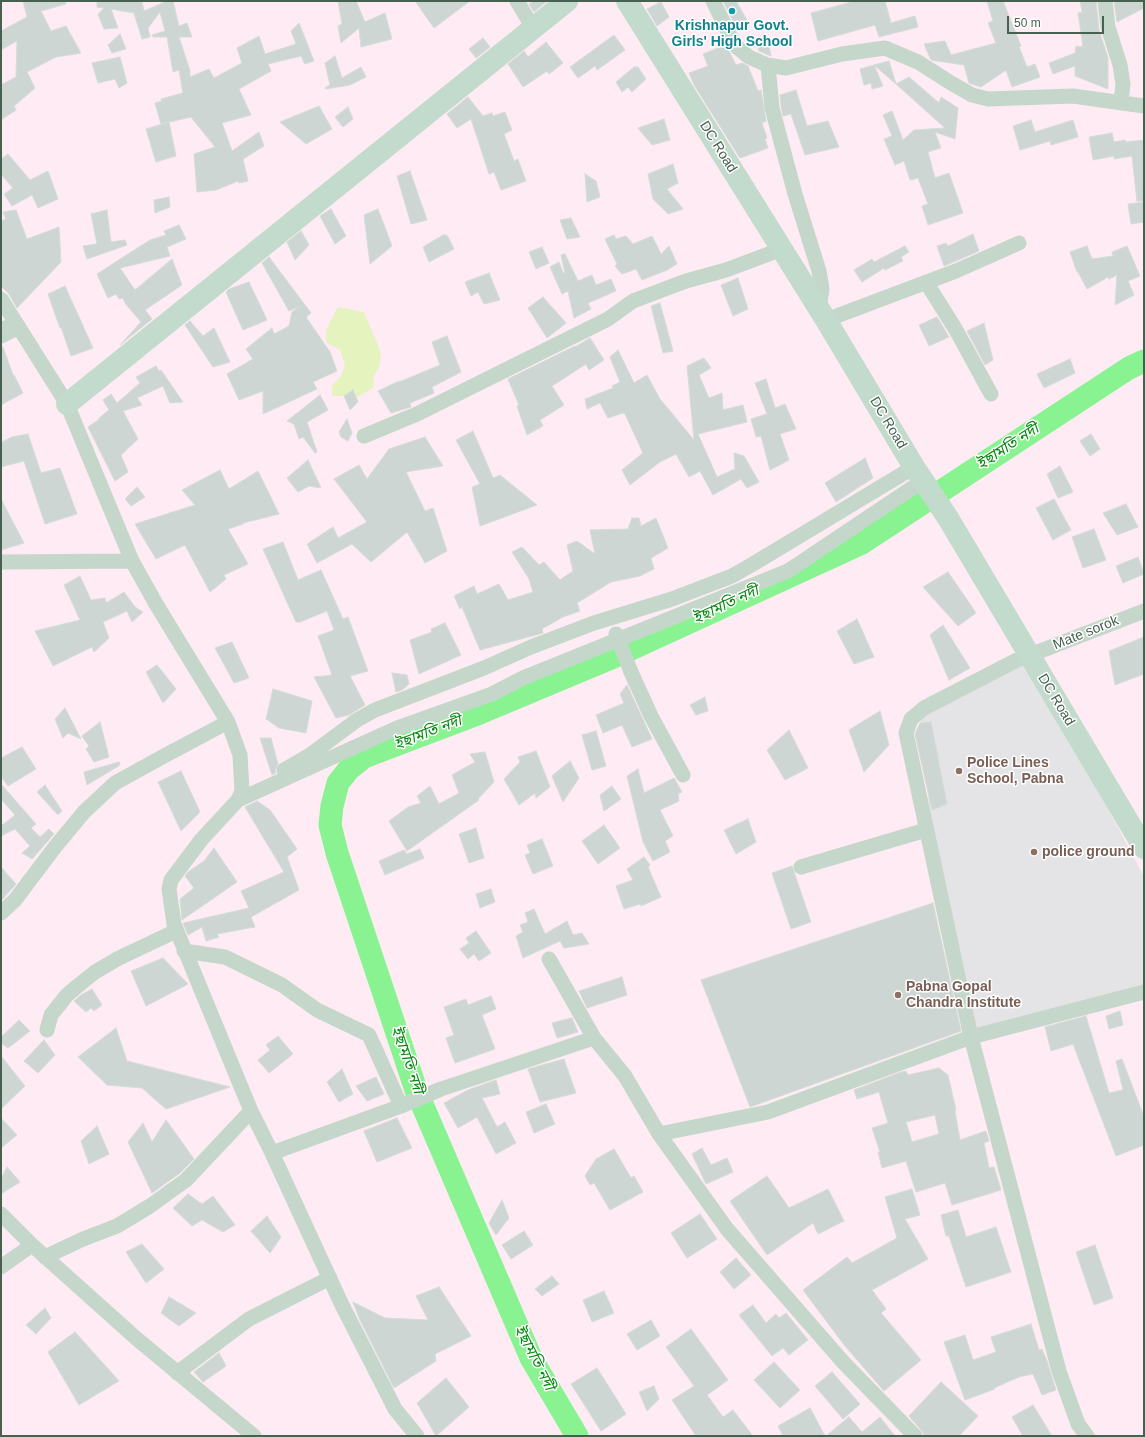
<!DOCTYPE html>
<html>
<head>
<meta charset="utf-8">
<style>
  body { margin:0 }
  #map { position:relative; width:1145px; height:1437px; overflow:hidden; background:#f3f1f4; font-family:Helvetica,sans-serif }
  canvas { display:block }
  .frame { position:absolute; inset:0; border:2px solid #476050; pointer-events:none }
  .scale { position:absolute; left:1007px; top:16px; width:97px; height:18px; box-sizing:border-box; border:2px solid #476050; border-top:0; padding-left:5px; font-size:12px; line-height:14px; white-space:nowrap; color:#476050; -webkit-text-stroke:3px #fff; paint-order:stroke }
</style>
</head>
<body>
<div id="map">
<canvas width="1145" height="1437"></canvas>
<div class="frame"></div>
<div class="scale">50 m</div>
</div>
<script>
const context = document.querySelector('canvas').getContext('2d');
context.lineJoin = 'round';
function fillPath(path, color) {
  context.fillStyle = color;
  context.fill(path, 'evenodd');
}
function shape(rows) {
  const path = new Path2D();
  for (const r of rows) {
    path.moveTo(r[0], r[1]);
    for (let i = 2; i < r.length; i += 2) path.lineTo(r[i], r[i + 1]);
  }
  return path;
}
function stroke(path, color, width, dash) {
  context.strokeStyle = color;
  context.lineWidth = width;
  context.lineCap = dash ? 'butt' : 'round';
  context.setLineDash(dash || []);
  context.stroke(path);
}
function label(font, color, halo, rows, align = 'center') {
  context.font = font + ' Helvetica,"Noto Sans Bengali",sans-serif';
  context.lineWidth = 3;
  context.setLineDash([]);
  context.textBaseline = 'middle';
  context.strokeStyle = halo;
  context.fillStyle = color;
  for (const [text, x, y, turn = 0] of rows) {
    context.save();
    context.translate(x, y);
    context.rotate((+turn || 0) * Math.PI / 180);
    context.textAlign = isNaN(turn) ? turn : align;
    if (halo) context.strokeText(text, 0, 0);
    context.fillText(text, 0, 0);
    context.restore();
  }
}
fillPath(shape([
  [1,1,1144,1,1144,1436,1,1436]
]), '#feebf3');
fillPath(shape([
  [1028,657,1144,877,1144,987,975,1032,931,826,920,711]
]), '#e4e3e5');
fillPath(shape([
  [338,307,364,312,381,353,379,368,373,377,374,387,351,401,344,396,332,396,332,385,341,376,345,365,340,350,326,342,326,330]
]), '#e5f3be');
stroke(shape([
  [577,1436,531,1358,416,1090,337,853,330,825,332,806,338,783,349,769,364,757,480,713,609,659,862,543,1129,368,1144,361]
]), '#88f390', 23);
const building = shape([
  [23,1,65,1,66,4,41,11,51,31,66,26,81,53,56,57,27,72,35,88,14,106,16,110,1,120,1,85,16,77,17,41,1,50,1,31,27,17,23,1],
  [97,1,142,1,144,11,167,1,173,1,179,26,187,23,192,37,179,37,190,71,190,77,209,69,214,78,242,63,237,48,259,36,265,54,296,44,291,31,299,23,314,61,305,64,301,56,268,64,271,71,239,89,251,115,222,123,232,151,259,132,264,146,243,159,248,181,239,183,238,181,216,190,197,192,194,154,215,147,191,117,161,124,155,103,162,101,161,99,183,93,179,70,173,72,167,37,153,37,152,35,165,31,160,12,148,28,150,37,142,39,134,13,111,9,118,28,104,29,98,14,104,8,97,7,97,1],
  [338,1,356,1,365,22,385,13,392,39,361,47,359,28,341,43,338,26,342,24,338,1],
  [415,1,470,1,434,28,415,1],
  [534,1,547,1,534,12,529,4,534,1],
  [723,1,736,1,747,20,735,25,723,1],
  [855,1,885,1,891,23,915,16,918,27,879,37,875,25,818,41,811,13,855,1],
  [987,1,1003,1,1021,46,1019,47,1027,67,1035,64,1040,77,1012,87,1006,70,981,87,969,83,964,65,931,60,924,44,945,41,951,55,996,43,988,23,993,21,987,1],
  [1080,1,1096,1,1099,30,1108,58,1108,89,1075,76,1075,66,1053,74,1049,63,1075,53,1076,46,1083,47,1078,13,1082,12,1080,1],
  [1114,1,1144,1,1144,8,1117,22,1114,1],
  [661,2,669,17,657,26,647,9,661,2],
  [120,34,126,49,112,53,108,45,120,34],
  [614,35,625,50,597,70,595,66,578,78,570,67,614,35],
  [483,38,490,47,476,58,469,49,483,38],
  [768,41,771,56,759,51,757,43,768,41],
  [546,42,563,63,549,74,547,71,523,87,508,64,524,51,528,57,546,42],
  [725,45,730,53,736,65,742,63,748,66,758,91,761,90,766,121,762,123,767,138,765,139,768,148,740,158,694,85,689,73,708,66,703,54,725,45],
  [335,56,342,78,361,67,366,77,350,85,326,89,325,88,330,85,325,63,335,56],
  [120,57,127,83,119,88,115,79,98,83,92,63,120,57],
  [889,61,896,84,874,65,889,61],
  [874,65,883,86,872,89,871,83,864,85,860,69,874,65],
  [634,67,638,67,646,79,632,92,628,87,622,92,616,82,634,67],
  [909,77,939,103,941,97,958,108,955,139,935,132,941,148,928,152,935,178,949,173,963,213,928,225,922,206,928,204,918,178,910,180,904,161,895,165,884,139,892,136,883,115,892,111,903,140,914,130,945,128,896,84,909,77],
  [796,90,807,126,828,121,839,147,805,155,791,114,783,116,781,106,780,95,796,90],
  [468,97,483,116,492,113,493,116,505,112,512,130,504,134,514,161,518,159,526,181,501,190,494,172,489,174,471,119,457,128,447,114,468,97],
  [319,106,332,129,306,144,280,122,319,106],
  [348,107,353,119,343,127,335,117,348,107],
  [664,119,670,140,652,145,638,128,664,119],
  [1031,120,1035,132,1073,120,1078,137,1051,145,1050,141,1020,150,1013,126,1031,120],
  [169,122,176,156,156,162,146,129,169,122],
  [1112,133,1114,142,1125,140,1126,142,1144,140,1144,201,1137,201,1132,156,1114,159,1114,156,1093,160,1089,137,1112,133],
  [8,154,30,180,48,171,58,199,38,208,32,195,12,206,4,194,13,188,1,174,1,159,8,154],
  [673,164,678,183,667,189,683,209,668,214,653,199,648,174,673,164],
  [410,171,427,220,411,224,397,176,410,171],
  [585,174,596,181,600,197,587,202,585,174],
  [169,197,170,207,155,213,154,200,169,197],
  [1144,202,1144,222,1131,224,1128,204,1144,202],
  [331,209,346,236,335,244,320,216,331,209],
  [378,209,392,246,370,264,364,215,378,209],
  [16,210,27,239,59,227,61,262,17,308,9,294,1,286,1,221,6,219,3,212,16,210],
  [107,210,111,242,125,240,127,245,87,259,83,246,97,244,91,214,107,210],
  [571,218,580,237,567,239,560,220,571,218],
  [179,225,186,239,167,247,170,256,120,268,135,290,172,259,182,285,145,310,152,319,120,345,141,322,125,303,123,298,119,299,116,294,108,298,97,274,150,240,166,235,164,231,179,225],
  [301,231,309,245,295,260,287,242,301,231],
  [973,234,979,251,944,266,937,246,946,243,948,246,973,234],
  [443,235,447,235,454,249,429,262,423,247,443,235],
  [614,235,616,239,626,236,633,244,652,236,661,254,669,246,677,264,667,270,642,280,636,269,622,274,615,266,617,264,605,239,614,235],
  [905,246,909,252,901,257,903,261,885,270,884,268,862,282,854,270,872,259,874,262,905,246],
  [1087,246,1092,259,1113,256,1112,252,1127,246,1140,276,1128,281,1134,295,1115,305,1117,275,1109,279,1108,277,1087,289,1078,272,1077,272,1070,252,1087,246],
  [542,247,549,263,536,269,529,252,542,247],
  [565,254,578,281,592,275,596,285,611,279,616,291,588,303,591,309,574,318,568,291,562,294,550,267,559,262,563,273,565,273,561,255,565,254],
  [269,257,311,313,306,317,330,352,337,371,313,382,317,389,263,414,263,391,239,400,227,374,253,359,246,349,272,328,274,334,289,326,292,312,300,306,289,311,262,263,269,257],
  [489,273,500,300,484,304,478,292,471,296,465,282,489,273],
  [738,278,748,309,733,316,721,285,738,278],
  [249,282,267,320,243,330,226,292,229,289,249,282],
  [65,286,93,348,71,356,61,327,60,328,48,294,65,286],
  [543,297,566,323,547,338,528,308,543,297],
  [660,303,673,351,663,353,651,306,660,303],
  [937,317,949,337,929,346,919,325,937,317],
  [190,321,203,336,214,328,230,362,213,367,185,325,190,321],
  [984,323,993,360,985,365,967,331,984,323],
  [447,336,461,372,432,387,434,393,410,403,411,407,391,413,378,391,399,381,399,382,440,365,432,342,447,336],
  [590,338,604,360,589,370,586,364,552,386,564,405,540,420,543,426,527,435,517,406,519,405,508,379,575,346,575,347,590,338],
  [1,347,3,347,13,375,14,375,23,393,1,405,1,347],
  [618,350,634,383,647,375,660,399,694,440,687,366,704,358,711,368,699,375,709,398,722,393,723,410,743,405,747,422,698,434,717,477,735,469,734,453,744,456,759,482,747,488,741,479,713,495,700,471,689,477,676,454,660,462,630,485,622,470,643,453,625,414,623,413,608,418,600,403,587,409,585,399,613,388,612,386,620,382,610,357,618,350],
  [1070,359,1075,373,1044,388,1037,374,1070,359],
  [156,366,159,371,161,370,183,402,170,403,163,386,137,398,142,405,123,411,138,439,121,455,128,472,115,481,88,427,101,418,98,419,109,410,103,400,111,394,117,403,140,383,136,377,156,366],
  [766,379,775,408,785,404,796,429,780,434,789,460,770,470,761,436,756,437,751,419,767,414,755,383,766,379],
  [353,390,358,402,350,410,344,396,353,390],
  [320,395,328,410,307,422,317,452,315,453,303,437,299,439,294,424,287,421,320,395],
  [347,419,352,433,348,441,341,437,339,432,347,419],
  [473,431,493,478,500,475,537,505,480,526,472,487,480,484,456,440,473,431],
  [28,434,41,473,60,468,77,514,45,524,24,461,1,467,2,442,12,437,28,434],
  [1091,434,1100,449,1090,456,1080,441,1091,434],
  [425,437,443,466,406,472,425,511,433,508,447,551,425,563,407,532,371,562,352,544,317,563,307,544,333,527,338,538,367,522,334,479,359,465,367,479,389,449,425,437],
  [865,458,873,478,836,502,825,483,865,458],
  [308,460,321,488,309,486,298,492,287,478,308,460],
  [1060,466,1073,492,1058,498,1047,474,1060,466],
  [220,470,229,489,258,471,279,514,243,523,243,524,228,529,248,564,224,575,226,579,210,592,185,545,156,559,135,524,195,505,182,490,220,470],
  [137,487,145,497,131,506,125,499,137,487],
  [1,499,24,543,1,550,1,499],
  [1054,499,1071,530,1053,540,1036,508,1054,499],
  [1126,504,1138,527,1117,535,1103,513,1126,504],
  [632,518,639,518,641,526,656,518,668,548,651,558,654,569,640,576,611,582,577,603,580,611,563,617,542,629,543,633,480,650,462,607,460,609,454,596,474,586,477,594,499,584,508,600,533,592,529,579,512,552,522,547,539,565,544,562,560,580,573,571,567,545,577,541,595,554,590,530,628,529,632,518],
  [1094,529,1106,560,1083,568,1072,537,1094,529],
  [283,542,298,580,321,570,343,619,348,617,368,671,350,676,365,705,349,715,336,718,314,677,332,675,318,636,334,630,327,611,300,622,296,622,263,549,283,542],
  [1138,557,1144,574,1123,583,1116,566,1138,557],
  [948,572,976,613,958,626,923,587,948,572],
  [80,576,91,600,105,598,106,603,124,592,135,607,143,612,132,622,127,611,103,622,109,638,94,652,92,647,53,666,35,631,80,620,64,585,80,576],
  [857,619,874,657,854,664,837,631,857,619],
  [445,623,461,655,419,674,410,640,432,632,431,629,445,623],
  [943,625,970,668,949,680,930,635,943,625],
  [1144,637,1144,674,1115,685,1109,651,1144,637],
  [232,642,249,678,234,683,215,648,232,642],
  [157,665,176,689,163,703,146,672,157,665],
  [392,673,407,675,409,684,402,690,396,692,392,673],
  [627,685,652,739,632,747,622,725,603,733,596,715,624,703,620,694,627,685],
  [273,689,312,701,306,733,279,728,266,719,273,689],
  [705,697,708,711,696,715,690,705,705,697],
  [65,708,81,739,68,733,63,738,55,719,65,708],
  [880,711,889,745,864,772,849,730,880,711],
  [100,722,109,757,94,762,86,749,89,746,82,736,100,722],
  [931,722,947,804,932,810,915,734,920,723,931,722],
  [789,730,808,768,785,780,767,750,789,730],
  [596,731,606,766,592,770,582,735,596,731],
  [260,738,271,738,278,764,275,770,276,773,272,775,260,738],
  [22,747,36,769,8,786,1,776,1,758,22,747],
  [536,751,550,787,536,798,535,793,519,805,504,779,520,762,518,757,536,751],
  [485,752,494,782,478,799,479,800,407,851,389,821,408,807,421,803,417,796,430,786,439,804,459,793,452,775,475,762,470,754,485,752],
  [570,761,579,778,563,802,552,776,570,761],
  [119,762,120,765,87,785,84,772,119,762],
  [638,769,644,793,674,778,682,792,678,794,679,801,660,810,673,836,665,841,670,852,653,861,643,842,627,776,638,769],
  [181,771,200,812,181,831,158,782,181,771],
  [1,784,36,824,31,828,40,837,49,829,54,834,32,859,22,853,30,846,15,829,1,836,1,826,15,815,1,799,1,784],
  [45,785,62,811,58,815,37,792,45,785],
  [612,786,621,799,604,811,600,795,612,786],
  [257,801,270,810,297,849,287,857,299,890,251,917,255,927,217,934,219,937,206,941,202,927,188,935,183,923,249,908,241,891,284,872,245,807,257,801],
  [748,819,756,842,736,854,724,830,748,819],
  [604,825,620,848,598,864,582,841,604,825],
  [476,828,484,858,469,863,459,834,476,828],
  [542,839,553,866,533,874,525,855,530,853,527,845,542,839],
  [214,848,237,882,182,920,180,899,194,888,185,876,188,872,204,861,214,848],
  [420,849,424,858,385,875,379,861,404,850,407,854,420,849],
  [644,857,650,865,648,867,661,897,641,906,640,904,624,909,616,886,633,880,627,869,644,857],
  [792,866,811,922,791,929,772,873,792,866],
  [1,867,16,884,1,901,1,867],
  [491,889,495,902,480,908,476,894,491,889],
  [933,903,961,1031,750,1107,701,980,933,903],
  [534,909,545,934,567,921,573,935,582,933,589,944,564,948,560,941,523,958,516,936,523,932,520,925,528,922,525,913,534,909],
  [476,931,491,953,479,961,474,954,468,959,460,949,469,943,466,938,476,931],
  [163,958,188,984,146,1006,131,971,163,958],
  [622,977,627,995,587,1008,579,991,622,977],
  [92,989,102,1005,94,1011,91,1008,86,1012,74,1001,81,995,92,989],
  [491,996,496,1009,482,1015,495,1049,455,1063,446,1038,454,1035,444,1007,466,999,468,1005,491,996],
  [1120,1011,1123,1025,1109,1029,1106,1016,1120,1011],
  [1086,1016,1109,1093,1123,1090,1116,1061,1122,1059,1144,1117,1144,1145,1116,1156,1073,1044,1051,1051,1045,1027,1086,1016],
  [572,1018,578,1032,557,1038,552,1023,572,1018],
  [19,1020,30,1031,8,1048,1,1043,1,1037,19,1020],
  [116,1028,127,1061,230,1087,166,1109,142,1088,107,1085,78,1057,116,1028],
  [278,1036,293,1054,269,1073,258,1060,270,1050,266,1045,278,1036],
  [44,1040,55,1055,38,1073,24,1061,44,1040],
  [1,1056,25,1086,1,1109,1,1056],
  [564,1059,576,1093,540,1102,528,1069,564,1059],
  [939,1068,948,1075,956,1110,955,1111,960,1140,986,1131,989,1141,984,1143,989,1168,994,1167,1001,1190,952,1205,945,1183,916,1192,906,1161,882,1168,878,1152,880,1152,872,1128,888,1123,879,1092,857,1099,854,1090,901,1072,906,1071,908,1075,939,1068],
  [935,1115,939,1134,912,1142,906,1122,935,1115],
  [342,1069,353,1094,339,1102,327,1082,342,1069],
  [376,1077,384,1094,367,1101,356,1086,376,1077],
  [496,1080,500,1094,482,1098,497,1127,505,1122,516,1143,496,1154,477,1117,458,1128,444,1103,468,1090,496,1080],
  [546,1104,555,1124,534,1133,526,1112,546,1104],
  [1,1118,17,1135,1,1148,1,1118],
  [397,1118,412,1148,377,1162,364,1131,397,1118],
  [166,1120,194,1159,180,1173,152,1193,128,1142,143,1123,152,1142,166,1120],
  [97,1126,109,1154,89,1164,81,1141,97,1126],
  [702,1148,711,1165,727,1158,733,1172,706,1184,692,1154,702,1148],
  [614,1149,631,1178,634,1176,643,1192,610,1210,594,1183,590,1185,585,1176,596,1159,614,1149],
  [7,1167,20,1182,1,1194,1,1179,7,1167],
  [767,1176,789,1208,828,1189,844,1221,818,1234,813,1223,767,1255,730,1201,767,1176],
  [912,1189,920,1215,905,1219,928,1259,872,1290,886,1309,881,1313,921,1360,884,1391,845,1346,803,1290,847,1257,852,1263,897,1238,885,1197,912,1189],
  [188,1194,202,1204,213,1196,235,1225,223,1232,202,1220,192,1226,173,1208,188,1194],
  [502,1200,509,1218,496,1235,489,1223,502,1200],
  [958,1210,966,1237,996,1227,1011,1272,966,1287,949,1236,946,1236,941,1215,958,1210],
  [700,1214,717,1239,687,1258,671,1233,700,1214],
  [267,1216,281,1237,270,1253,251,1231,267,1216],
  [524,1231,533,1245,511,1259,502,1245,524,1231],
  [142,1244,164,1269,146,1283,126,1252,142,1244],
  [1095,1245,1113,1298,1094,1305,1076,1252,1095,1245],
  [736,1258,751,1275,734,1289,720,1272,736,1258],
  [552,1276,559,1284,542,1296,535,1289,552,1276],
  [439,1287,471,1336,435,1354,436,1361,394,1388,360,1320,353,1302,385,1318,428,1320,416,1296,439,1287],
  [604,1291,614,1313,592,1322,583,1300,604,1291],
  [169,1297,196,1313,179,1326,161,1313,169,1297],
  [753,1305,766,1323,776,1314,779,1318,786,1313,808,1340,789,1355,783,1348,772,1356,739,1315,753,1305],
  [45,1308,51,1318,36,1334,26,1325,45,1308],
  [651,1320,660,1336,637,1350,627,1334,651,1320],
  [1031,1324,1039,1350,1042,1349,1047,1361,1056,1390,1042,1395,1033,1374,1019,1377,994,1388,995,1389,965,1400,944,1342,965,1335,973,1360,996,1352,991,1337,1031,1324],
  [691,1329,728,1380,707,1395,723,1417,733,1410,753,1436,696,1436,672,1400,694,1386,666,1347,691,1329],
  [75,1332,119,1381,79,1405,48,1352,75,1332],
  [219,1353,226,1366,203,1382,194,1372,219,1353],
  [774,1362,800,1390,780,1408,754,1380,774,1362],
  [597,1368,626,1414,601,1431,571,1384,597,1368],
  [832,1372,860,1404,843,1419,815,1386,832,1372],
  [446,1378,469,1407,436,1436,417,1403,446,1378],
  [941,1382,978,1416,959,1436,925,1436,921,1430,909,1416,941,1382],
  [654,1386,659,1399,647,1411,639,1392,654,1386],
  [1033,1405,1052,1436,1023,1436,1012,1417,1033,1405],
  [810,1408,825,1436,783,1436,778,1426,810,1408],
  [849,1417,862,1432,880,1417,895,1436,826,1436,849,1417]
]);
fillPath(building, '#cdd6d3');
stroke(building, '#d5ddd9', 1);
stroke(shape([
  [1,326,15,321]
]), '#c4d7ca', 8);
stroke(shape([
  [517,1,533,28],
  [713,1,730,36,738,48,749,57,767,65,786,68,842,54,885,48,918,62,951,83,972,95,988,99,1073,96,1144,106],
  [1105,1,1108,27,1120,65,1123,84,1121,102],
  [768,65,772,108,795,194,819,271,822,289,819,308],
  [926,282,956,330,991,394],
  [1,299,67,404,132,561,156,604,228,722,240,755,242,791,238,800,201,840,171,880,169,889,174,924,251,1111,272,1153,341,1303,395,1409,417,1436],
  [826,320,956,271,1019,243],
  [1,336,19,327],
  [364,436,417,414,608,319,633,301,686,281,726,270,782,249],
  [1,562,132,561],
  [631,672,651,716,683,775],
  [284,770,310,755,357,720,375,710,484,668,531,647,594,623,672,599,732,576,753,564,914,467],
  [238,800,397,728,492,694,523,678,788,571,924,480],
  [801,867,926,830],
  [1,913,15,900,55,847,84,812,115,783,164,756,228,722],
  [184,951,225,957,282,985,317,1010,369,1035,401,1106],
  [549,959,594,1038,625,1076,659,1134,727,1229,843,1362,915,1436],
  [47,1030,51,1015,67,995,80,984,95,972,119,958,176,931],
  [659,1134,768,1112,971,1037,1144,992],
  [272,1153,401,1106,441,1089,594,1038],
  [1,1214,32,1245,137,1339,254,1436],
  [45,1257,83,1239,117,1226,150,1206,186,1180,251,1111],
  [1,1267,32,1245],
  [177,1373,249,1319,330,1278],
  [1087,1436,1078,1424,1059,1371,971,1037,906,733,911,719,924,708,1017,660,1144,611]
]), '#c4d7ca', 15);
stroke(shape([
  [627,1,826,320,914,467,948,518,1144,848],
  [67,404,567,1]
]), '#c3dbcc', 22);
stroke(shape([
  [616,634,631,672]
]), '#c4d7ca', 15);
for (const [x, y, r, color] of [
  [732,11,4,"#0f9aa8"],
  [959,771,4,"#8d6e63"],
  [1034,852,4,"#8d6e63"],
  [898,995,4,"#8d6e63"]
]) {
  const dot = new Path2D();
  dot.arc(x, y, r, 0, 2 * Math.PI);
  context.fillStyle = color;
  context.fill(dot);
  stroke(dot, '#fff', 1.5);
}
label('bold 14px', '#0d838f', '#fff', [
  ["Krishnapur Govt.",732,26],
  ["Girls' High School",732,42]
]);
label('14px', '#476050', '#fff', [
  ["DC Road",718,147,58],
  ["DC Road",888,423,59],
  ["Mate sorok",1086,633,-22],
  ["DC Road",1056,700,59]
]);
label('bold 14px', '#785e54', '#fff', [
  ["Police Lines",967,763],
  ["School, Pabna",967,779],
  ["police ground",1042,852],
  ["Pabna Gopal",906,987],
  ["Chandra Institute",906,1003]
], 'left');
label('italic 15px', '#068710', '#fff', [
  ["ইছামতি নদী",1008,447,-33],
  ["ইছামতি নদী",726,605,-25],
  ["ইছামতি নদী",428,733,-21],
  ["ইছামতি নদী",407,1060,71],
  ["ইছামতি নদী",534,1358,63]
]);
</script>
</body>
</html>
